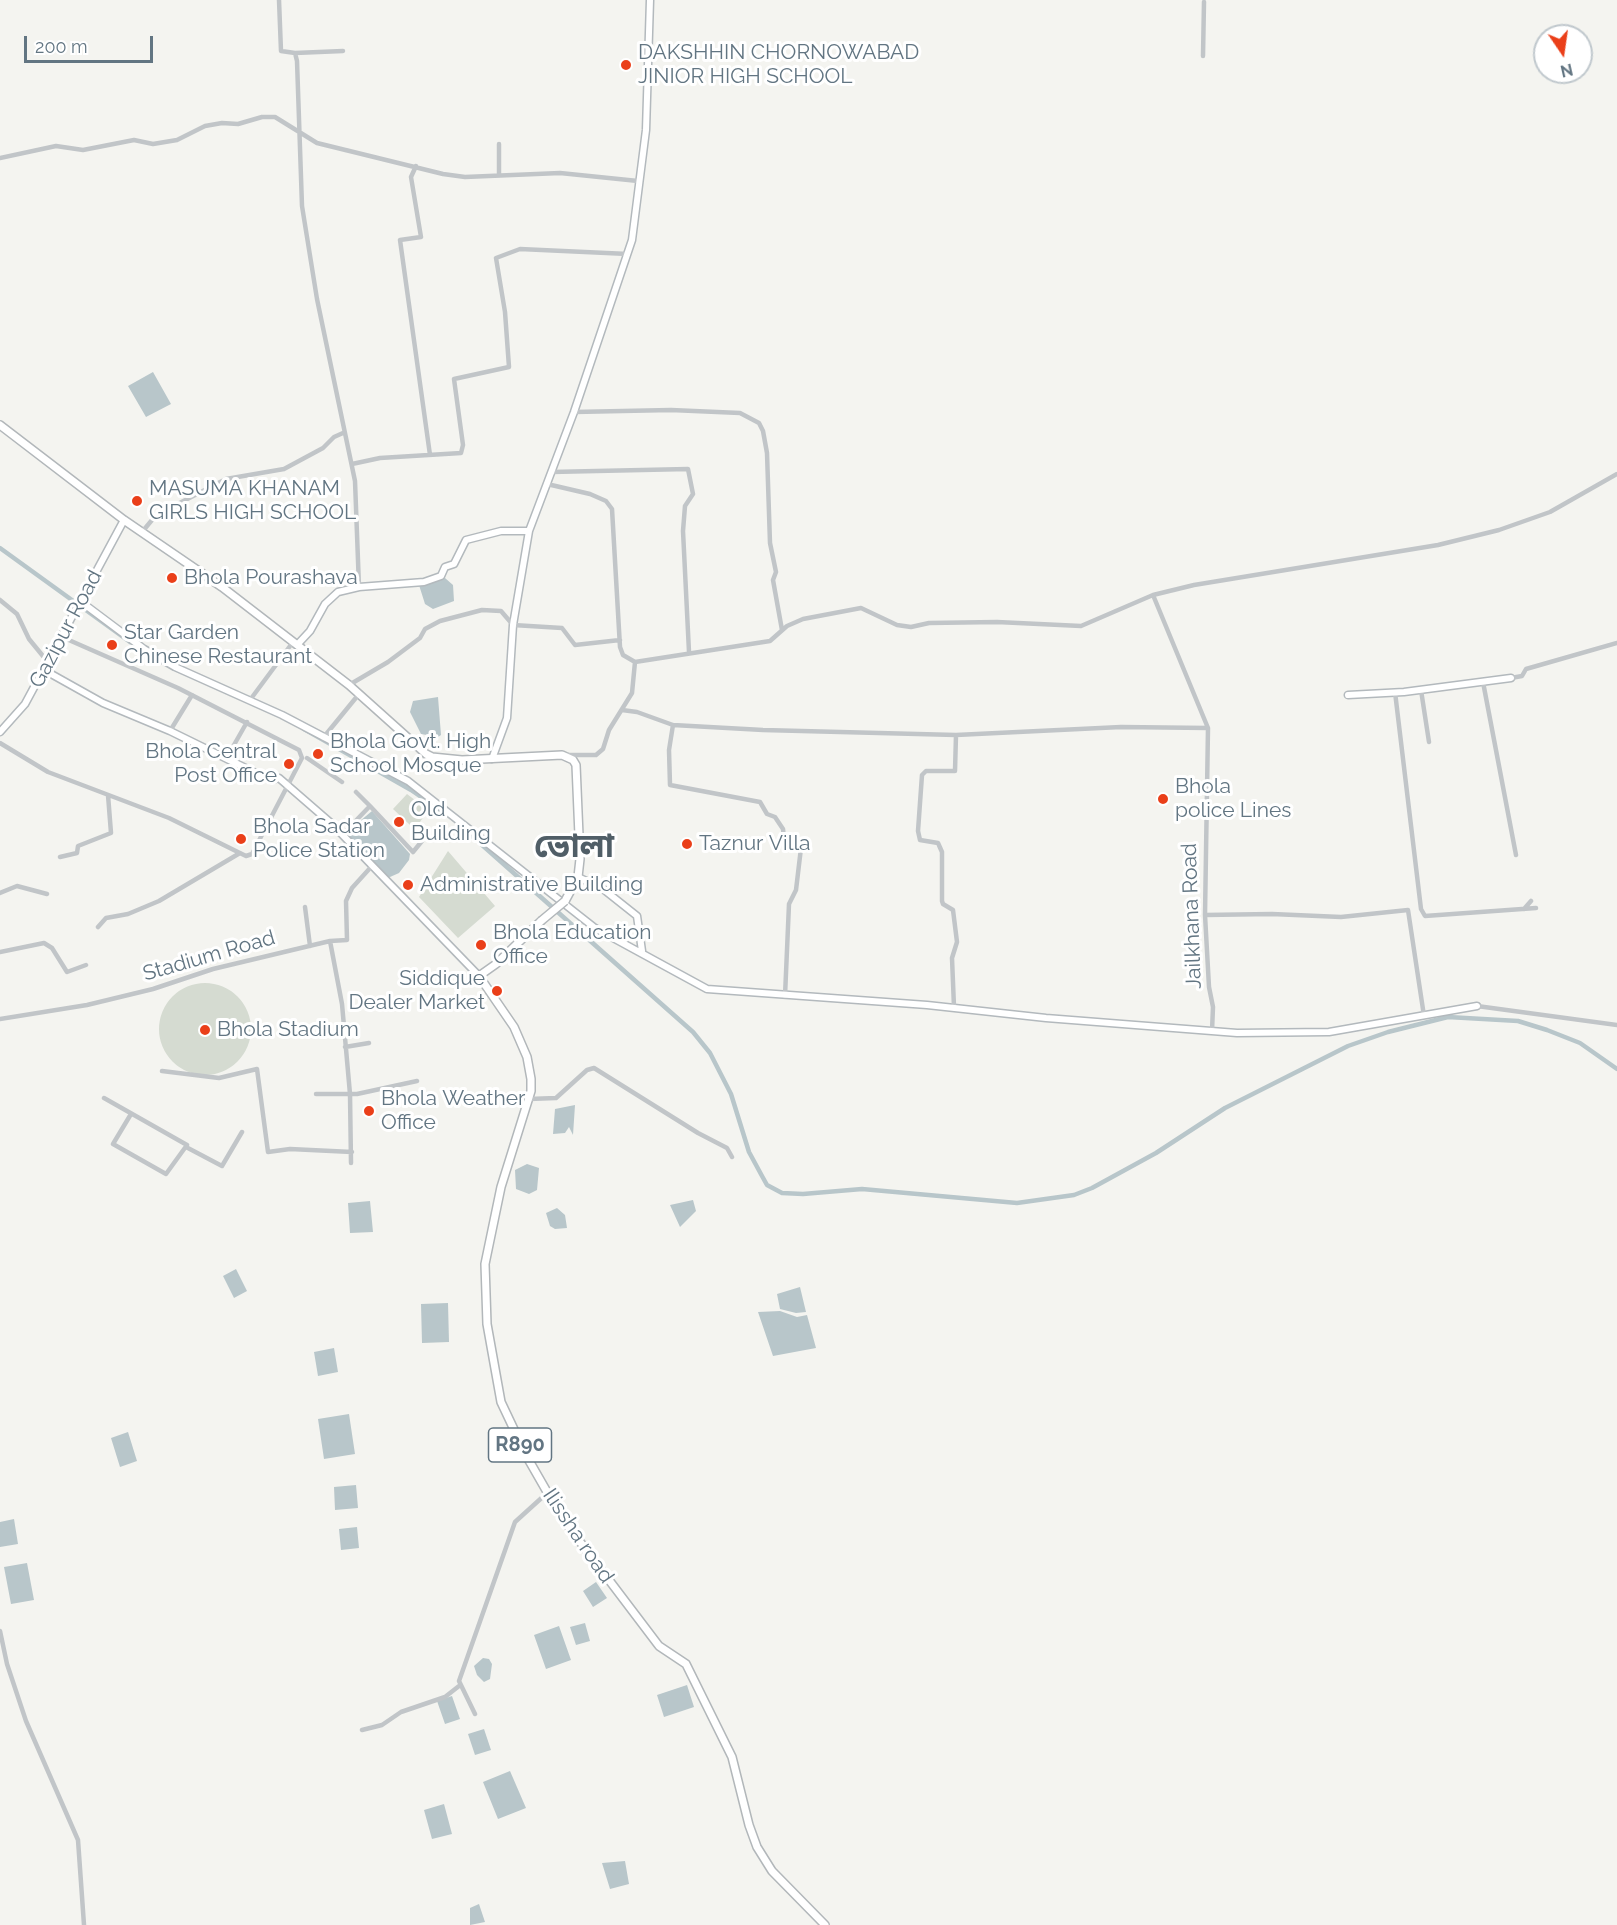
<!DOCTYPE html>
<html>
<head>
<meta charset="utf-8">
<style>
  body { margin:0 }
  #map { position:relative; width:1617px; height:1925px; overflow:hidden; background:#f4f4f0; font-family:Raleway,sans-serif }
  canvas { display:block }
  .north { position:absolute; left:1533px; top:24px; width:60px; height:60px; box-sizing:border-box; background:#fff; border:2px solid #c0c8cd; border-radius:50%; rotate:167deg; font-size:16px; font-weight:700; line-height:24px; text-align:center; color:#627582 }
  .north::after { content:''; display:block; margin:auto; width:21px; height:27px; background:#ea3f19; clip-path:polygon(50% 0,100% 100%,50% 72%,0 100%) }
  .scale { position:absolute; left:24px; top:36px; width:129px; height:27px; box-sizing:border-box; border:3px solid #627582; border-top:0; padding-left:8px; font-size:18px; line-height:21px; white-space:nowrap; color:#627582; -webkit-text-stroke:4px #fff; paint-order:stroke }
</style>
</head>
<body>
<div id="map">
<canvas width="1617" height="1925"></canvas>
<div class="north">N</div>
<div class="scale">200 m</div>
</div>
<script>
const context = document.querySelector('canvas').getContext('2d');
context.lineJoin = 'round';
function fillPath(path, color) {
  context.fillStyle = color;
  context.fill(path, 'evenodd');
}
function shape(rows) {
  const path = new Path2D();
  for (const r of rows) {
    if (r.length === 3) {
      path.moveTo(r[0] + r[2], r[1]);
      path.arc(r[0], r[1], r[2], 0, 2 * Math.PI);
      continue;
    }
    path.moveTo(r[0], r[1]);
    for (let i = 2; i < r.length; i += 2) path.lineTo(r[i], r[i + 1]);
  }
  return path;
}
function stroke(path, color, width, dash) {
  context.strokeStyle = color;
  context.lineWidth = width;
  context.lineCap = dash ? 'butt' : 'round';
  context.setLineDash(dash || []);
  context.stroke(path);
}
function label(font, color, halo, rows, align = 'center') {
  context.font = font + ' Raleway,"Noto Sans Bengali",sans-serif';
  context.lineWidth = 6;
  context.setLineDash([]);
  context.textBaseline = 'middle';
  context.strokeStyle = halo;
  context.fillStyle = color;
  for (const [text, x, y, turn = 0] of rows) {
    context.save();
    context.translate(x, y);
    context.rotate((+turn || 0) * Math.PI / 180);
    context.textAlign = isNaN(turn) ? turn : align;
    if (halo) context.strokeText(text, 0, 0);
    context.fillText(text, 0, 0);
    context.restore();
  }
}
fillPath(shape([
  [407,794,424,807,426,813,420,822,431,833,425,839,393,809],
  [448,851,495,906,458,938,419,897],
  [205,1029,46]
]), '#d5dbd1');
fillPath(shape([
  [153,372,171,404,146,417,128,386],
  [445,578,453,585,454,601,433,609,425,604,419,585],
  [438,697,441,735,438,737,421,734,410,712,413,701],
  [372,811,410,854,409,860,399,873,390,877,382,876,348,839,360,821],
  [575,1105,573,1135,569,1127,565,1133,553,1134,555,1109],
  [527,1164,539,1168,537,1190,529,1194,516,1189,515,1170],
  [693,1200,696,1211,680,1227,670,1205],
  [370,1201,373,1232,350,1233,348,1203],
  [557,1208,565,1215,567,1228,555,1229,550,1226,546,1213],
  [236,1269,247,1291,234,1298,223,1276],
  [800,1287,806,1312,796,1313,780,1309,777,1294],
  [448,1303,449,1342,422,1343,421,1304],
  [780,1311,797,1317,807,1315,816,1348,773,1356,758,1312],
  [334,1348,338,1372,318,1376,314,1352],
  [349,1414,355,1454,324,1459,318,1419],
  [128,1432,137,1461,120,1467,111,1438],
  [356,1485,358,1508,335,1510,334,1487],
  [14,1519,18,1544,0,1547,0,1522],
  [357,1527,359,1548,341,1550,339,1529],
  [27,1563,34,1600,11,1604,4,1567],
  [596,1582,607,1598,593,1607,583,1591],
  [585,1623,590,1641,576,1645,570,1627],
  [559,1626,571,1660,546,1669,534,1635],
  [483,1658,489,1659,492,1664,490,1679,484,1682,477,1675,474,1666],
  [687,1685,694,1707,664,1717,657,1695],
  [452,1696,460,1719,445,1724,437,1701],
  [484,1729,491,1750,475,1755,468,1734],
  [510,1771,526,1808,498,1819,483,1782],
  [444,1804,452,1834,432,1839,424,1810],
  [625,1861,629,1884,610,1889,602,1863],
  [479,1904,485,1922,470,1925,470,1908]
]), '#b8c6ca');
stroke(shape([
  [0,548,130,642],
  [304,729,411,790,446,814],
  [464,829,693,1032,710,1053,731,1094,749,1152,762,1176,767,1185,782,1193,803,1194,862,1189,1017,1203,1074,1195,1092,1188,1156,1153,1225,1108,1348,1046,1388,1032,1448,1017,1518,1021,1547,1030,1580,1043,1617,1069]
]), '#b8c6ca', 4.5);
const secondary = shape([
  [80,601,144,649,175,667,282,715,408,781,595,928,707,989,927,1005,1046,1018,1237,1033,1329,1032,1477,1006],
  [297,645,310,631,325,604,338,592,359,587,424,582,441,576,445,567,454,564,466,540,501,531,529,531],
  [44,670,103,703,170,731,270,780,279,778,332,824,479,976],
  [1348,695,1404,692,1511,678],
  [0,732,25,704,124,520],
  [492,759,507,718,513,625,529,531,574,412,632,240,646,130,650,0],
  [578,877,603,889,637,916,642,951]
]);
const primary = shape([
  [0,425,124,520,222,587,349,685,426,754,432,757,462,760,562,755,573,760,576,765,580,859,578,877,565,901],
  [541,921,496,964,479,976,514,1027,527,1057,531,1079,531,1091,501,1187,485,1264,487,1324,501,1402,527,1457,562,1518,659,1646,686,1664,732,1757,749,1825,757,1847,772,1871,825,1925]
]);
stroke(secondary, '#b3b9bd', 9);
stroke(primary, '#b2b7ba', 10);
stroke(shape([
  [279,0,281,51,295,53,297,61,302,206,317,299,355,481,359,587],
  [295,53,343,51],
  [1203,56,1204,2],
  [499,144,499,174],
  [0,158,56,146,83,150,134,140,153,144,177,140,205,126,222,123,238,124,262,117,275,117,317,143,443,174,465,177,560,173,638,181],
  [416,166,411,177,421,237,400,240,430,455],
  [574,412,671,410,740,413,759,423,763,431,767,453,770,543,776,572,773,580,782,630],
  [352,464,380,458,461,453,463,445,454,379,509,367,505,312,496,258,520,249,628,254],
  [551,472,688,469,693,494,685,506,683,531,689,652],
  [547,484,590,494,606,501,612,509,620,647,623,655,635,662],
  [142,532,152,520,170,508,226,479,284,469,323,448,334,437,343,433],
  [1153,595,1208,728,1205,915,1209,987,1213,1007,1212,1031],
  [0,600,17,614,29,639,47,661],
  [1511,678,1522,676,1526,669,1617,643],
  [1483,682,1516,855],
  [349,685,388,662,420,638,425,629,440,621,482,610,501,611,513,625,562,628,575,645,620,640],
  [1421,690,1429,742],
  [1395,692,1421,909,1425,916,1536,908],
  [250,700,293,642],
  [622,710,637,712,673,725,763,730,956,735,1121,727,1208,728],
  [673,725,669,750,670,785,760,802,767,814,775,817,783,829,784,838,799,843,801,848,796,890,789,904,785,996],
  [170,731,192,695],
  [323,738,359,694],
  [0,743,48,772,169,818,246,856,252,854,302,758,299,750,178,688,62,637],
  [564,755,596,755,603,749,609,730,632,693,635,662,770,641,787,626,803,619,861,608,897,625,911,627,929,623,997,622,1081,626,1153,595,1194,585,1438,545,1499,530,1550,512,1617,474],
  [307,758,342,782],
  [226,759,247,722],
  [356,792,370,806],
  [342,835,370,806,413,852,422,841],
  [60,857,77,853,78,846,111,833,108,795],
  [0,893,17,886,47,894],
  [305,907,310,946],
  [1524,909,1531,901],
  [1205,915,1272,914,1341,917,1408,910,1424,1016],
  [98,927,106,918,128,914,159,901,240,853],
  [330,941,342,1004,350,1094,351,1163],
  [0,952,44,943,52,948,67,972,86,965],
  [1477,1006,1617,1025],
  [954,1007,952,958,957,942,953,910,943,904,942,901,942,852,938,843,920,840,918,831,922,775,926,771,955,771,956,735],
  [0,1019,87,1005,153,989,213,969,330,941,347,940,346,901,352,888,371,867],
  [345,1047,369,1043],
  [162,1071,219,1078,257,1069,268,1152,290,1149,352,1152],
  [316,1094,357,1094,417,1081],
  [104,1098,187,1145,166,1174,113,1144,131,1114],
  [529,1099,556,1098,587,1070,594,1068,698,1133,727,1148,732,1157],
  [186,1147,222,1166,242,1132],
  [0,1631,7,1664,26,1721,78,1840,84,1925],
  [475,1714,459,1681,515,1522,547,1493],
  [362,1730,382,1725,401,1712,445,1697,459,1686]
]), '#c1c5c8', 4.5);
stroke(secondary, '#fff', 6);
stroke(primary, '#fff', 7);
const primaryBridge = shape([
  [541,921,565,901]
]);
stroke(primaryBridge, '#b2b7ba', 10, []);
stroke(primaryBridge, '#fff', 7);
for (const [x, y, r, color] of [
  [626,65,6,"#ea3f19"],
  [137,501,6,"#ea3f19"],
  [172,578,6,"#ea3f19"],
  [112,645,6,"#ea3f19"],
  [318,754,6,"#ea3f19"],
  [289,764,6,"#ea3f19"],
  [1163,799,6,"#ea3f19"],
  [399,822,6,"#ea3f19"],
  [241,839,6,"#ea3f19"],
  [687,844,6,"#ea3f19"],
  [408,885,6,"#ea3f19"],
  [481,945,6,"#ea3f19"],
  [497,991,6,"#ea3f19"],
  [205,1030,6,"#ea3f19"],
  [369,1111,6,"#ea3f19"]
]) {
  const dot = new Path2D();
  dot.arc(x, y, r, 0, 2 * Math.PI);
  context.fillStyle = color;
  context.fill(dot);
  stroke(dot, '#fff', 2);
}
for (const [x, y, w] of [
  [520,1445,63]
]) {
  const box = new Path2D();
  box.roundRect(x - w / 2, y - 17, w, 34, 4.5);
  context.fillStyle = '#fff';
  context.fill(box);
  stroke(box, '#627582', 1.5);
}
label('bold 20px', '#627582', null, [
  ["R890",520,1445]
]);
label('21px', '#627582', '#fff', [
  ["DAKSHHIN CHORNOWABAD",638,53],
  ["JINIOR HIGH SCHOOL",638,77],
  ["MASUMA KHANAM",149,489],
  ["GIRLS HIGH SCHOOL",149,513],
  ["Bhola Pourashava",184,578],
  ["Star Garden",124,633],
  ["Chinese Restaurant",124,657],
  ["Bhola Govt. High",330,742],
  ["School Mosque",330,766],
  ["Bhola Central",277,752,"right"],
  ["Post Office",277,776,"right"],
  ["Bhola",1175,787],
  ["police Lines",1175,811],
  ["Old",411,810],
  ["Building",411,834],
  ["Bhola Sadar",253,827],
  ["Police Station",253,851],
  ["Taznur Villa",699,844],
  ["Administrative Building",420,885],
  ["Bhola Education",493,933],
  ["Office",493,957],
  ["Siddique",485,979,"right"],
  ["Dealer Market",485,1003,"right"],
  ["Bhola Stadium",217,1030],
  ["Bhola Weather",381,1099],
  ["Office",381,1123]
], 'left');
label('21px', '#627582', '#fff', [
  ["Gazipur Road",66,629,-62],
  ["Jailkhana Road",1192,916,-92],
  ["Stadium Road",209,956,-16],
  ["Ilissha road",578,1536,56]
]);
label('bold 33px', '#505e67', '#fff', [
  ["ভোলা",574,847]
]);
</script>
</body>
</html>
